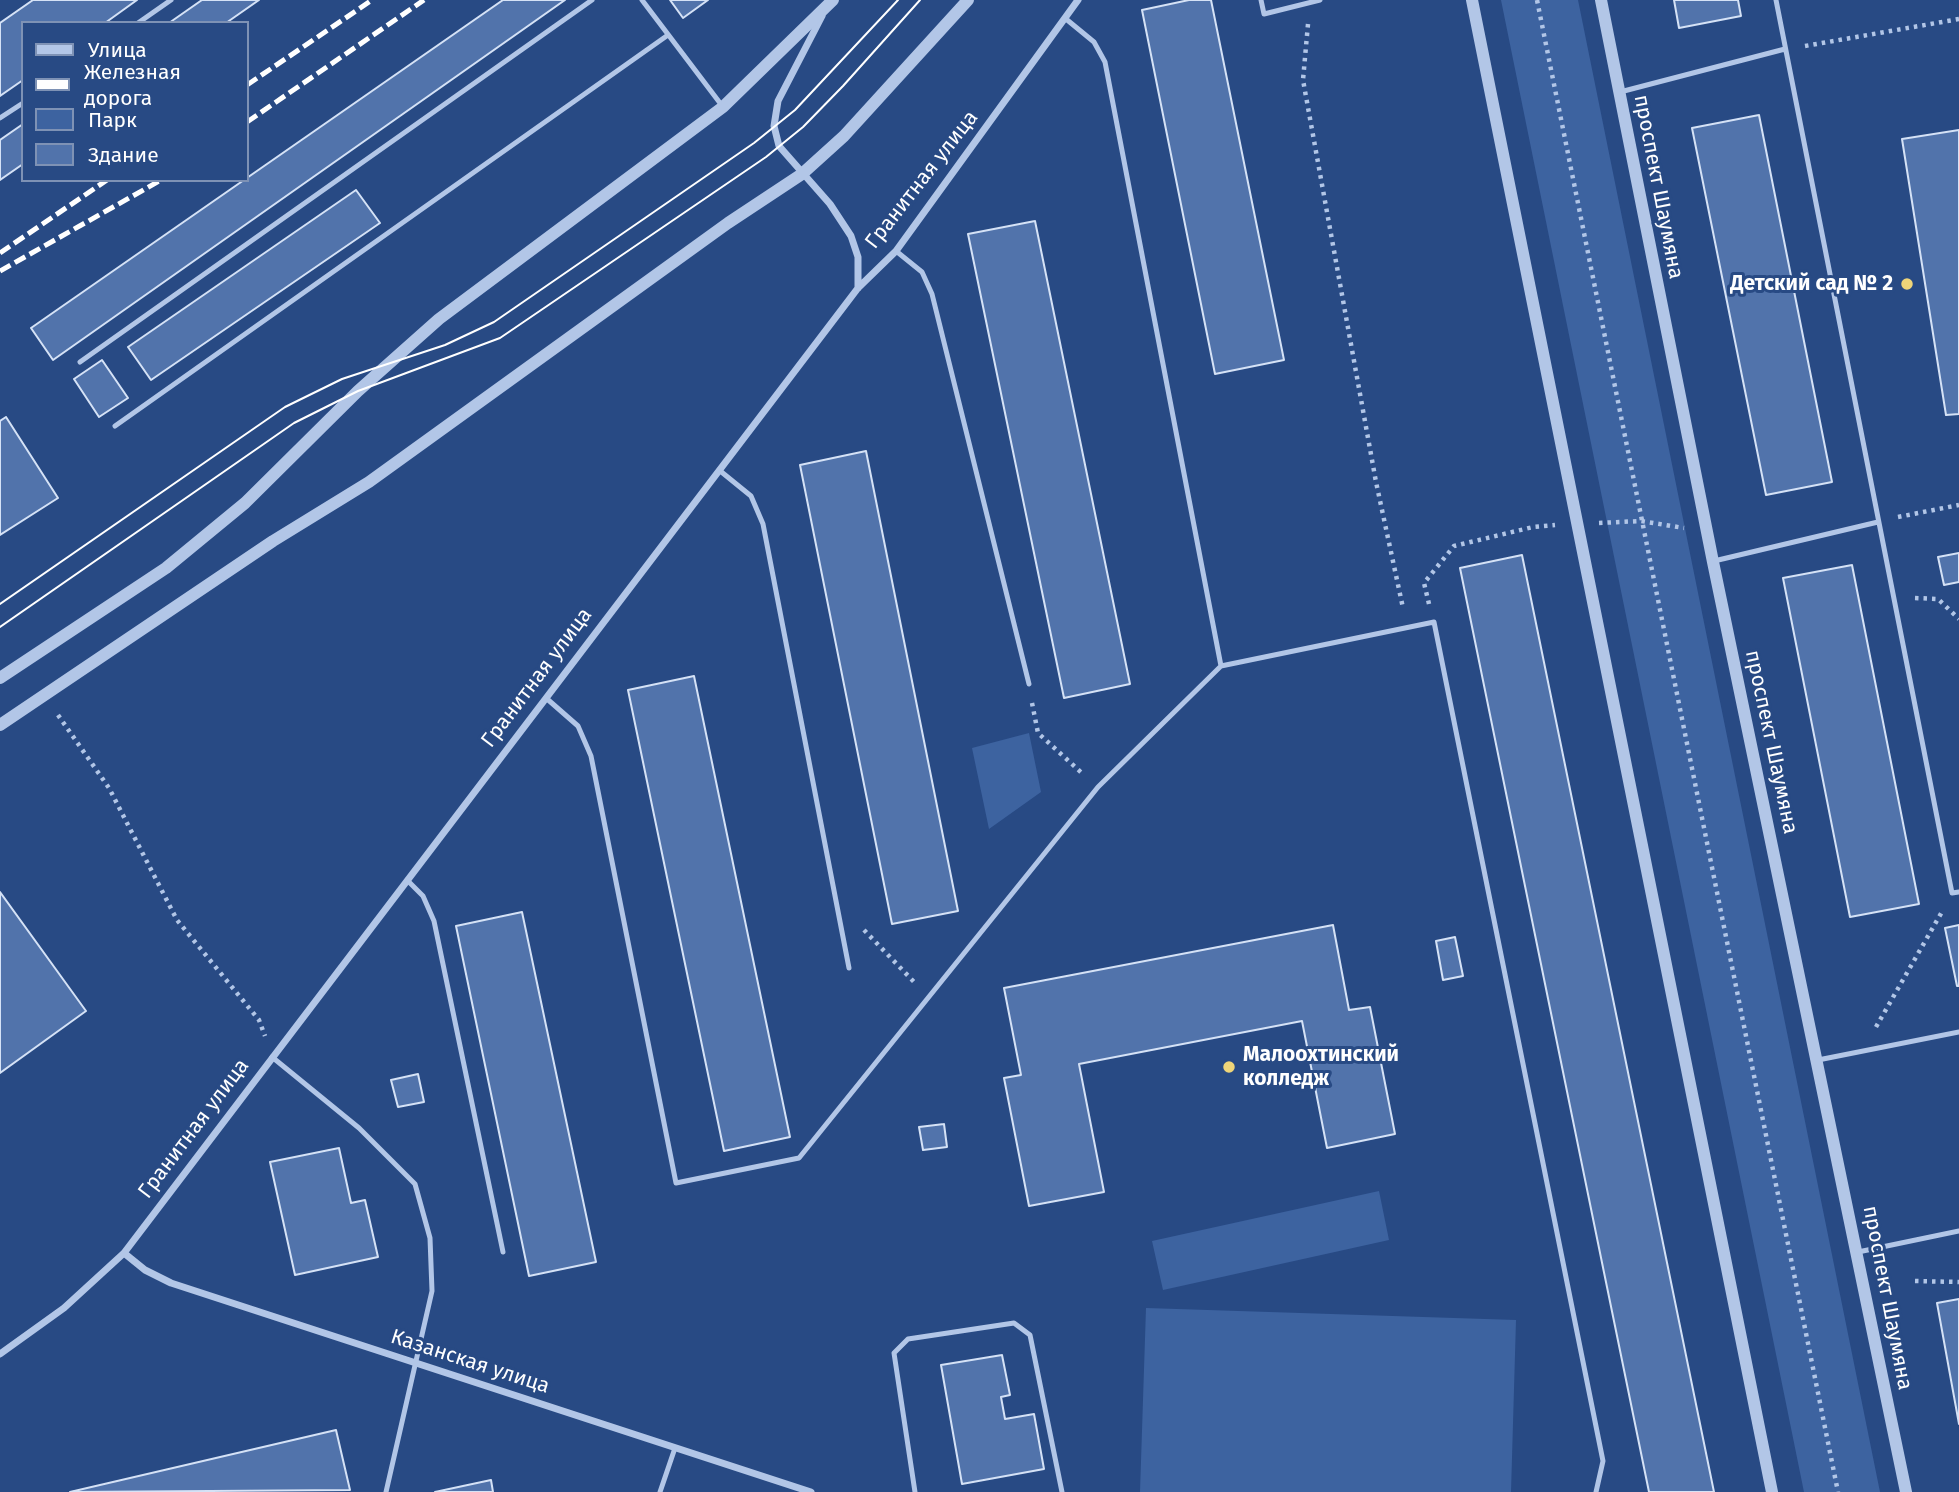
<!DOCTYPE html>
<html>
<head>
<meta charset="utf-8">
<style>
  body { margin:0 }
  #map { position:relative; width:1959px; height:1492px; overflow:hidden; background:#284a84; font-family:"Fira Sans",sans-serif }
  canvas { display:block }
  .legend { position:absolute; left:21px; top:21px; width:228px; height:161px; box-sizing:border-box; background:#284a84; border:2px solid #7e92b5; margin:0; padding:9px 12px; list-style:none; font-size:21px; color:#fff }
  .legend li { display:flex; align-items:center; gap:14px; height:35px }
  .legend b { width:35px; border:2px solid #7e92b5 }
</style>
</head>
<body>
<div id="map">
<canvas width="1959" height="1492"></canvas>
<ul class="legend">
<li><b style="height:9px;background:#b2c6e7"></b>Улица</li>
<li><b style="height:9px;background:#fff"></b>Железная дорога</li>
<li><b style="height:19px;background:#3d63a0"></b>Парк</li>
<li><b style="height:19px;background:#5173ab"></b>Здание</li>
</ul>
</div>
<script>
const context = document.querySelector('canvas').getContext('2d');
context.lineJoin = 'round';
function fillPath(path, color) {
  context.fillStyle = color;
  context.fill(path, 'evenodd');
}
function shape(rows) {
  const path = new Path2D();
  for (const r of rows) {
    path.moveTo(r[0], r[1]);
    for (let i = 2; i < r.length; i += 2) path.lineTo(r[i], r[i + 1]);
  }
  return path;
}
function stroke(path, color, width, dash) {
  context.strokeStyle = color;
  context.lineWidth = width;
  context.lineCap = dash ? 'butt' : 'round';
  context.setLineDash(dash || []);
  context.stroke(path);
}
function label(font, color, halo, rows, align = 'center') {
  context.font = font + ' "Fira Sans",sans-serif';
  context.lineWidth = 6;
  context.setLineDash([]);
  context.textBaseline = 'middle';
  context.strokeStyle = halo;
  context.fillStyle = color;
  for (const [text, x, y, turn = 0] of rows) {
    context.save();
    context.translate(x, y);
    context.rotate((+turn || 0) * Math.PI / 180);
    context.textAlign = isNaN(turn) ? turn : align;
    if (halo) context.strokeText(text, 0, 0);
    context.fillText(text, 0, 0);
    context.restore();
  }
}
fillPath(shape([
  [1501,0,1578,0,1880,1492,1804,1492],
  [1029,733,1041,792,989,829,972,748],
  [1379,1191,1389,1240,1163,1290,1152,1241],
  [1146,1308,1516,1320,1511,1492,1140,1492]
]), '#3d63a0');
const building = shape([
  [33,0,137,0,105,23,23,23,23,80,0,96,0,23,33,0],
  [202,0,259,0,226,23,169,23,202,0],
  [503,0,565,0,53,360,31,328,503,0],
  [670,0,708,0,683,18,670,0],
  [1189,0,1211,0,1284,360,1215,374,1142,10,1189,0],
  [1674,0,1738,0,1741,16,1679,28,1674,0],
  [1759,115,1832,482,1766,495,1692,128,1759,115],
  [23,124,23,164,0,180,0,140,23,124],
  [1959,130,1959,414,1946,415,1902,139,1959,130],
  [356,190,380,223,151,380,128,347,356,190],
  [1035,221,1130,684,1064,698,968,234,1035,221],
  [102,360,128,398,99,417,74,379,102,360],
  [6,417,58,498,0,535,0,421,6,417],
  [866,451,958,911,892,924,800,465,866,451],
  [1959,553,1959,582,1944,585,1938,557,1959,553],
  [1522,555,1714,1492,1649,1492,1607,1287,1460,568,1522,555],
  [1852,565,1919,904,1850,917,1783,578,1852,565],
  [694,676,790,1137,724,1151,628,690,694,676],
  [0,892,86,1011,0,1073,0,892],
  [522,912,596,1262,529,1276,456,926,522,912],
  [1333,925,1349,1010,1370,1007,1395,1134,1327,1148,1302,1021,1079,1064,1104,1192,1029,1206,1004,1078,1021,1075,1004,988,1333,925],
  [1959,925,1959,986,1957,986,1945,928,1959,925],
  [1455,937,1463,976,1443,980,1436,941,1455,937],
  [418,1074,424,1102,398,1107,391,1080,418,1074],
  [944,1124,947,1147,923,1150,919,1127,944,1124],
  [339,1148,351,1203,365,1200,378,1257,295,1275,270,1162,339,1148],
  [1959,1299,1959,1424,1937,1303,1959,1299],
  [1002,1355,1010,1395,1001,1397,1005,1419,1034,1414,1044,1469,962,1484,941,1365,1002,1355],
  [336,1430,350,1490,70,1492,336,1430],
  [491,1480,493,1492,435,1492,491,1480]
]);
fillPath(building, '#5173ab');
stroke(building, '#d5e2f6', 2);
stroke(shape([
  [1537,0,1838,1492],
  [1308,24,1303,80,1376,482,1403,608],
  [1805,46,1959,19],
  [1898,517,1959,505],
  [1599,523,1641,521,1684,528],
  [1915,598,1938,599,1959,619],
  [1429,604,1424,583,1454,546,1533,527,1555,525],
  [1032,703,1038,733,1084,775],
  [58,715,109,788,177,920,259,1020,265,1036],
  [864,930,916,984],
  [1876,1027,1943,910],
  [1915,1281,1959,1282]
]), '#b2c6e7', 4.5, [3.5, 5]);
stroke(shape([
  [642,0,723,107],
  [1261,0,1264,14,1320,0],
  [1776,0,1952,893,1959,892],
  [1066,19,1094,42,1105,62,1221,666],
  [138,23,171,0],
  [1620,92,1785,49],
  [0,118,23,103],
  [896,251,922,272,932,294,1029,684],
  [80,362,592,0],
  [115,426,668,35],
  [719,470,751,496,763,524,849,968],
  [1714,561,1878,522],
  [546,698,578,726,591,756,676,1183,799,1158,1098,787,1221,666,1434,622,1603,1461,1596,1492],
  [407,880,423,896,434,921,503,1252],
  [272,1057,359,1128,415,1184,430,1238,432,1291,386,1492],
  [1818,1060,1959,1032],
  [1858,1252,1959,1231],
  [660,1492,675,1448],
  [915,1492,894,1353,908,1339,1014,1323,1030,1335,1062,1492]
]), '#b2c6e7', 5);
stroke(shape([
  [822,16,778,101,774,126,779,146,830,204,851,236,858,257,858,288],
  [124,1253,145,1270,171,1283,811,1492],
  [0,1354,64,1308,124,1253,858,288,896,251,1078,0]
]), '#b2c6e7', 7);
stroke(shape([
  [1472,0,1772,1492],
  [1601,0,1713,562,1906,1492],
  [0,678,166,568,245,503,358,391,439,319,723,107,833,0],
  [0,725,273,541,369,482,728,223,802,174,844,136,968,0]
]), '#b2c6e7', 12);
stroke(shape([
  [0,604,285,407,342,379,445,345,494,322,754,143,795,110,898,0],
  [0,627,294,423,358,391,500,338,766,157,803,127,843,86,920,0]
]), '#fff', 2);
stroke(shape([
  [247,85,372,0],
  [247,122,424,0],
  [0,253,107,180],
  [0,271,161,180]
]), '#fff', 5, [12, 5]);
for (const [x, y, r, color] of [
  [1907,284,7,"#efd579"],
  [1229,1067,7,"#efd579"]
]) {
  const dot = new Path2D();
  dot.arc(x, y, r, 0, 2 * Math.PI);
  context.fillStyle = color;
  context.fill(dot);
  stroke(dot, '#284a84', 2.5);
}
label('21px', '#fff', '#284a84', [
  ["Гранитная улица",922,180,-52],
  ["проспект Шаумяна",1658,187,79],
  ["Гранитная улица",537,678,-53],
  ["проспект Шаумяна",1771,742,78],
  ["Гранитная улица",194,1129,-53],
  ["проспект Шаумяна",1887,1298,79],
  ["Казанская улица",470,1362,18]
]);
label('bold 21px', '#fff', '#284a84', [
  ["Детский сад № 2",1893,284],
  ["Малоохтинский",1243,1055,"left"],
  ["колледж",1243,1079,"left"]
], 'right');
</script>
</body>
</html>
